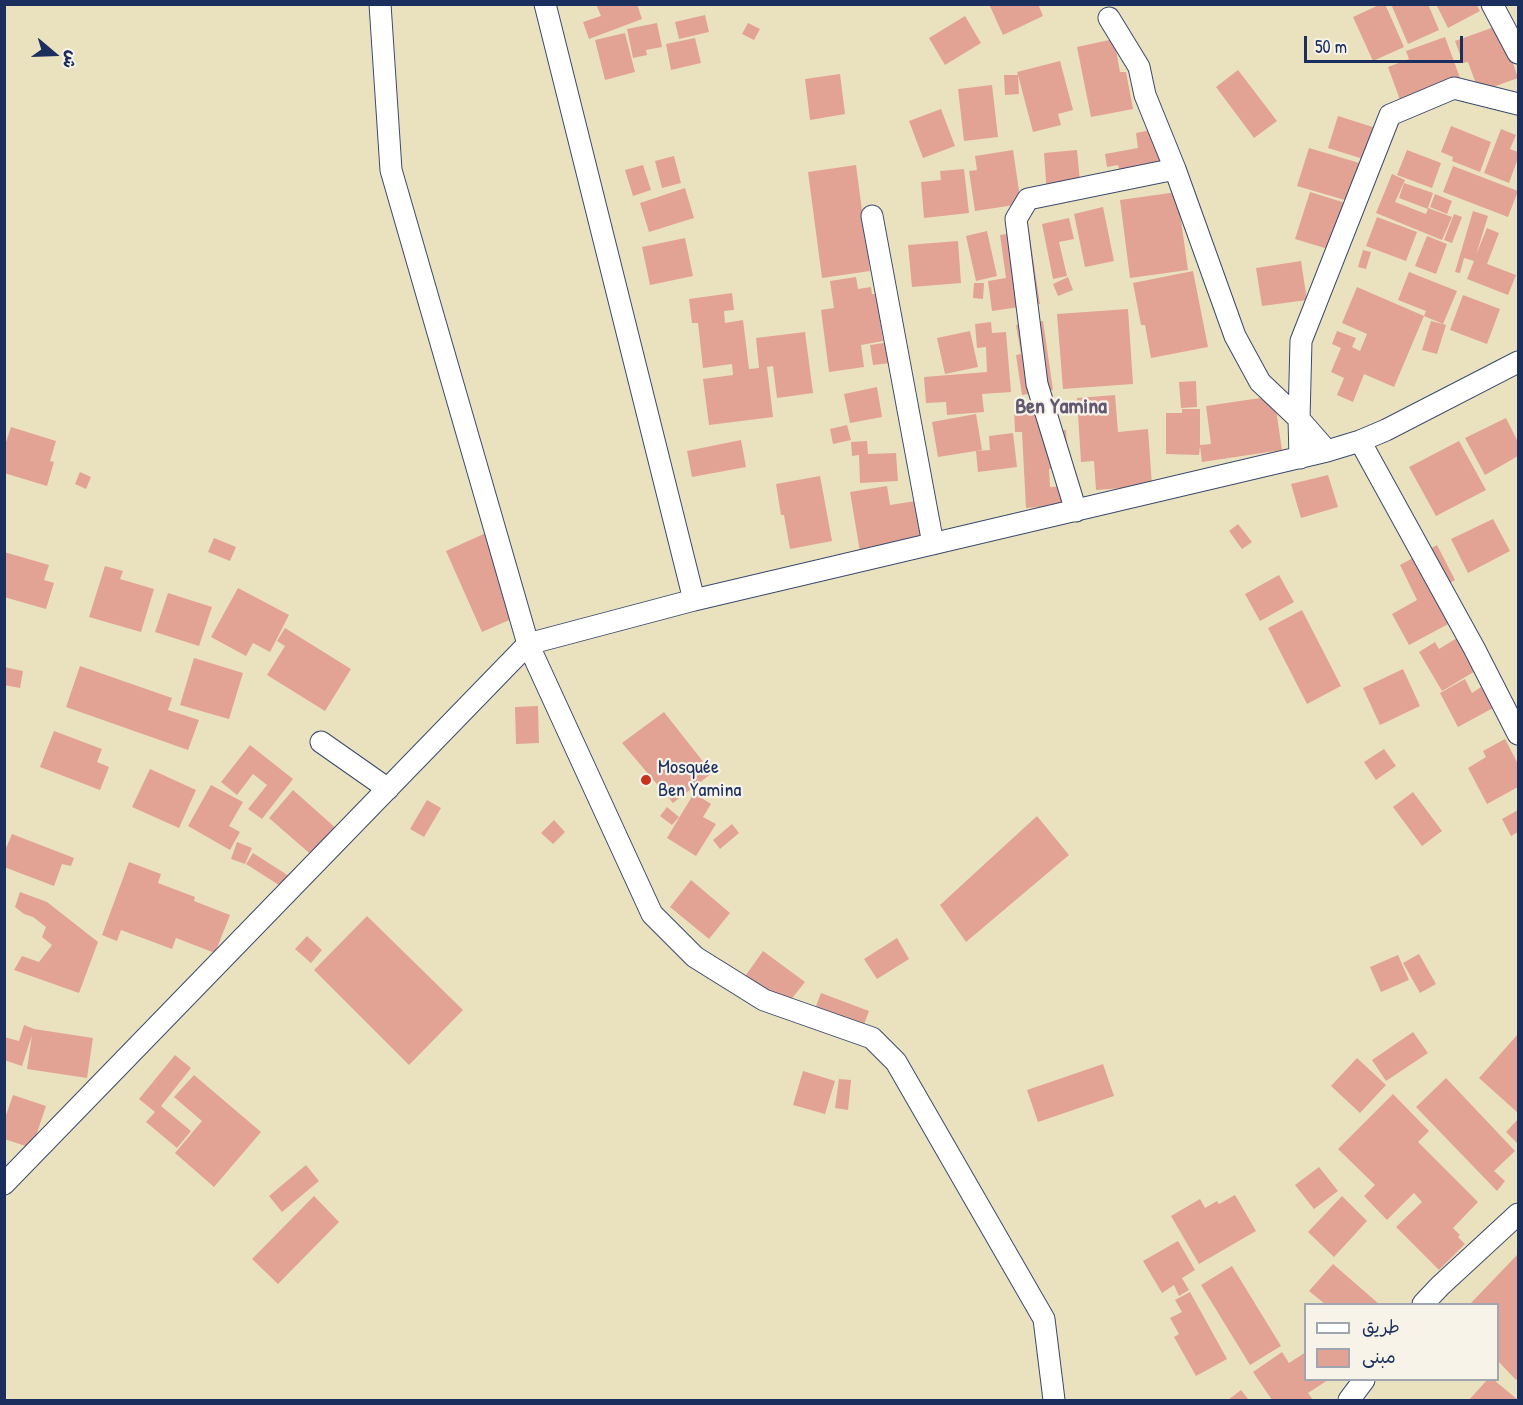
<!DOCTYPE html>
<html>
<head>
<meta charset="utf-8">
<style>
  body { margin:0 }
  #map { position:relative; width:1523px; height:1405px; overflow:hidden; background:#eae2bf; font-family:"Patrick Hand","Playpen Sans Arabic",sans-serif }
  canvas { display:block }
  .frame { position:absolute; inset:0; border:6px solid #1b2f5e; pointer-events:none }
  .legend { position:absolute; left:1304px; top:1303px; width:195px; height:78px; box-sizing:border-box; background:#f7f3e8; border:2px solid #9fa5b1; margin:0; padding:8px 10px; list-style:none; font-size:18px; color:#1b2f5e }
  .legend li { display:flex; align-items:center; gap:12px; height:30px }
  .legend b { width:30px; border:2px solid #9fa5b1 }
  .north { position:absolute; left:24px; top:24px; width:60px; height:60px; -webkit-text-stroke:4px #f7f3e8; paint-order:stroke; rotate:109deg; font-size:16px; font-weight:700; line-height:24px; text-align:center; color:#1b2f5e }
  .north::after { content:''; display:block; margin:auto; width:21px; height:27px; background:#1b2f5e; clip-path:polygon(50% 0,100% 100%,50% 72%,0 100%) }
  .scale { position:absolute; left:1304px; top:36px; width:159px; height:27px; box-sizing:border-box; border:3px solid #1b2f5e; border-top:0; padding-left:8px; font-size:18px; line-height:21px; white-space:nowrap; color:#1b2f5e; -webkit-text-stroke:4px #f7f3e8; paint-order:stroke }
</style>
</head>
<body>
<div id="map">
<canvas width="1523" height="1405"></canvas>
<div class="frame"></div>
<ul class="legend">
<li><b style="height:8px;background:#fff"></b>طريق</li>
<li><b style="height:16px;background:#e2a394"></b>مبنى</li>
</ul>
<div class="north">ش</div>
<div class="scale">50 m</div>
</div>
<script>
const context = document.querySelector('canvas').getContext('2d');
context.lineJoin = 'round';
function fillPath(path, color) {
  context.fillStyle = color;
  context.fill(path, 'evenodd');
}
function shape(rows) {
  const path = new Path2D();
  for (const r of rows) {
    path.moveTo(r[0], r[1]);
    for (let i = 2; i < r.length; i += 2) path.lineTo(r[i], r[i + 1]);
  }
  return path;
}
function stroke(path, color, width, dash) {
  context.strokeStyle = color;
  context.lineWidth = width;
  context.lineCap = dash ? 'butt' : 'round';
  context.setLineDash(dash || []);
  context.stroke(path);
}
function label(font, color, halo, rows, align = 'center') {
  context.font = font + ' "Patrick Hand",sans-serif';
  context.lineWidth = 4.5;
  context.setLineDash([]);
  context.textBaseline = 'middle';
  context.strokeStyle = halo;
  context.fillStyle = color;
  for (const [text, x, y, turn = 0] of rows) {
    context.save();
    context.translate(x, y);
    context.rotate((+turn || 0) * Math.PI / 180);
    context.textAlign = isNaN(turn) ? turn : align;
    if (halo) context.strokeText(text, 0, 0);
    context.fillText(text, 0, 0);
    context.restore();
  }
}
fillPath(shape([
  [596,4,637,4,642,19,589,39,583,22,601,16],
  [989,4,1038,4,1043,16,1003,35],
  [1381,4,1385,4,1404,47,1373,61,1353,17],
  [1391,4,1428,4,1439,30,1408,44],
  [1436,4,1476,4,1480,11,1448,28],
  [705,15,709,32,679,39,675,22],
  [965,16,981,43,945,65,929,38],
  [657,23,662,47,646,50,647,55,633,58,627,29],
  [748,23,760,29,754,40,742,34],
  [1500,25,1518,78,1479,92,1468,62,1463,63,1455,41],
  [625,33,635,72,605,80,595,40],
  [1445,37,1463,86,1403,108,1388,67,1409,59,1406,51],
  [695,38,701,63,671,70,666,44],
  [1114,39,1120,72,1126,72,1133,109,1091,117,1077,47],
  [1060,61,1073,110,1058,114,1061,125,1033,132,1018,75,1019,94,1005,95,1004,75,1018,75,1017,72],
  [1238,70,1277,121,1254,138,1216,87],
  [840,74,845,114,810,120,805,79],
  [992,85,998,137,964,141,958,89],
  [941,109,955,146,923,158,909,121],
  [1338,116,1382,130,1373,162,1328,148],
  [1451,126,1491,142,1480,172,1452,161,1453,157,1441,152],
  [1166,127,1170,171,1121,179,1118,165,1107,167,1105,154,1138,148,1136,133],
  [1501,129,1516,135,1510,149,1518,152,1518,158,1509,183,1484,173],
  [1309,148,1366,165,1355,203,1297,186],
  [1013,150,1021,204,975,211,969,171,977,170,975,156],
  [1077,150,1081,193,1047,195,1044,153],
  [1407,150,1441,163,1432,188,1397,175],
  [674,156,681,183,662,188,655,161],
  [643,165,651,190,633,196,625,170],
  [856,165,870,271,822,278,808,172],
  [1453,166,1518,191,1508,217,1443,192],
  [964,169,969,213,924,218,921,182,941,180,940,171],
  [1392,174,1405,180,1395,202,1426,214,1428,209,1399,198,1404,183,1433,193,1428,208,1452,217,1442,240,1376,213],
  [685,188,694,218,649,232,640,203],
  [1177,192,1188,270,1130,278,1120,200],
  [1310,192,1352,205,1338,252,1295,239],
  [1435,194,1452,201,1447,214,1430,207],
  [1103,207,1114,261,1085,267,1074,214],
  [1473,211,1488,216,1476,255,1487,228,1499,233,1487,264,1516,275,1508,295,1467,279,1474,261,1464,258,1460,273,1455,272],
  [1454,214,1462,217,1452,243,1444,240],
  [1377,217,1417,232,1406,261,1366,246],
  [1069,218,1074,239,1059,242,1067,276,1053,279,1042,224],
  [987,231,997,276,976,281,966,236],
  [1029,231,1040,304,992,311,988,281,1006,278,1000,235],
  [1427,236,1447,244,1436,274,1415,266],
  [685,238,693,276,650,285,642,247],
  [958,241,961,283,912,287,908,245],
  [1363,250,1371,252,1366,269,1358,267],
  [1301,261,1307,300,1262,306,1256,268],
  [1193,271,1208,347,1151,358,1145,325,1141,325,1133,283],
  [1409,272,1457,291,1443,324,1424,316,1426,311,1398,300],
  [856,277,858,289,871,287,872,294,877,294,883,341,861,345,864,367,829,372,821,310,834,308,830,281],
  [1068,277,1073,290,1058,296,1053,284],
  [974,283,984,283,983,299,973,298],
  [1357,287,1424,316,1394,387,1364,374,1353,402,1337,395,1344,378,1331,372,1341,348,1332,344,1337,331,1356,338,1352,347,1360,351,1367,334,1342,323],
  [732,293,734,310,724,311,725,323,743,320,749,369,759,368,756,338,805,332,813,393,777,398,773,366,767,367,773,417,709,425,703,379,733,375,732,364,703,368,698,323,692,323,689,299],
  [1463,295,1500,309,1487,344,1450,330],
  [1128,309,1133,384,1063,389,1057,314],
  [1043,321,1053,390,1022,395,1016,355,1021,354,1016,325],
  [1431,321,1446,325,1437,354,1422,350],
  [991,322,992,333,1006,332,1011,392,982,394,984,412,947,415,946,402,926,403,924,377,987,372,986,347,977,348,975,324],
  [970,331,978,367,945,374,937,338],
  [897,341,900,362,873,365,870,345],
  [1196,381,1197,407,1181,408,1179,382],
  [877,387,882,417,850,423,844,394],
  [1115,395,1118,432,1148,429,1152,486,1096,490,1094,461,1081,462,1077,398],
  [1274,396,1282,450,1202,462,1200,446,1199,455,1166,454,1166,413,1182,413,1182,409,1200,409,1200,445,1211,444,1206,406],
  [1047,407,1048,431,1066,430,1068,468,1049,469,1050,487,1069,486,1070,505,1026,508,1022,432,1015,432,1014,408],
  [976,414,982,450,938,457,932,422],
  [1506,418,1518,442,1518,456,1485,475,1465,438],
  [847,425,851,440,833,444,830,429],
  [11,427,56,441,50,461,54,462,47,486,4,473,4,448],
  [1013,433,1017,467,978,472,976,451,990,450,989,436],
  [741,440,746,467,692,477,687,451],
  [867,441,868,454,896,453,898,481,860,483,859,455,852,456,851,442],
  [1459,441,1486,490,1436,516,1409,467],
  [80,472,91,477,86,489,75,484],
  [1328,475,1338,507,1301,518,1291,484],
  [820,476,832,541,790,549,784,515,781,515,776,484],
  [887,486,890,505,922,500,930,547,860,552,850,492],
  [1493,519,1510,551,1468,573,1451,539],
  [1238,524,1252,542,1242,549,1229,531],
  [488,532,525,613,482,632,446,551],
  [214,538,236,547,230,561,208,552],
  [1437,545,1455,580,1435,591,1452,622,1409,645,1392,614,1417,600,1400,565],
  [4,552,49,565,44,580,54,583,46,609,4,597],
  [105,566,123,571,120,579,154,589,141,632,89,617],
  [1279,575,1294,602,1260,621,1245,594],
  [238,588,289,615,270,652,253,643,246,656,211,637],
  [168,593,212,607,199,646,155,632],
  [1302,610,1341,686,1307,704,1268,628],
  [285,628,351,669,325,711,267,675,285,646,277,641],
  [1457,638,1477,670,1442,691,1419,652,1435,642,1439,649],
  [194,658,243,673,229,719,180,705],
  [80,666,172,698,168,710,199,720,188,750,66,707],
  [4,667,23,671,20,688,4,685],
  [1403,669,1420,706,1380,725,1363,688],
  [1465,679,1472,693,1481,687,1493,708,1458,727,1440,693],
  [538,706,539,743,516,744,515,707],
  [664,712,712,773,673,803,622,743],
  [54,731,102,749,97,762,109,767,100,790,40,767],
  [1505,739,1518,764,1518,787,1487,804,1468,768,1486,757,1483,751],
  [250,745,293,779,262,819,248,809,267,785,253,774,237,795,221,782],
  [1384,749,1396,766,1376,780,1364,762],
  [150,769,196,790,179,828,132,807],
  [211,785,243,802,229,826,240,832,230,850,188,826],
  [293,790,347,838,323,865,269,818],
  [1413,792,1442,831,1422,846,1393,807],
  [694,793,711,804,703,817,716,824,696,856,667,838],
  [427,800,441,808,424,837,410,829],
  [667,807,679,817,672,825,660,816],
  [1518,810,1518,832,1511,836,1502,819],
  [1037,816,1069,855,966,942,940,905],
  [554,820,565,832,553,844,541,833],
  [732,824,739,833,720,849,713,840],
  [12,834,74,858,71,866,62,864,54,886,4,867,4,853],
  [237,842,252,848,245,864,231,859],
  [253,853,289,876,282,887,246,864],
  [129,862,161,874,158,883,195,897,194,901,230,915,215,953,176,938,172,949,121,930,117,941,102,935],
  [691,880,730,913,709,939,670,907],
  [20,892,47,902,98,942,79,993,14,970,22,956,39,962,52,945,42,937,46,927,33,917,24,914,15,907],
  [367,916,463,1010,409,1065,314,970],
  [307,936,322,950,311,963,295,949],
  [897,938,909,959,877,979,864,959],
  [763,951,805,982,789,1002,741,982],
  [1419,954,1436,984,1420,993,1403,963],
  [1398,955,1409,980,1381,992,1370,967],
  [821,993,869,1011,860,1035,812,1017],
  [24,1025,34,1029,93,1038,87,1078,27,1069,32,1035,22,1066,4,1060,4,1037,19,1041],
  [1413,1032,1428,1053,1386,1081,1372,1060],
  [1518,1034,1518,1113,1479,1078],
  [175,1055,191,1068,161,1106,191,1131,177,1148,146,1122,155,1112,139,1099],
  [1357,1058,1386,1085,1360,1113,1331,1086],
  [1103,1064,1114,1096,1038,1122,1027,1090],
  [803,1071,835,1081,825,1114,793,1105],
  [194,1075,261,1132,214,1187,175,1153,202,1121,174,1097],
  [1446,1078,1515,1151,1494,1171,1505,1181,1497,1191,1416,1107],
  [839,1079,851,1080,848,1110,835,1108],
  [1393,1094,1429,1131,1418,1142,1478,1202,1453,1228,1460,1235,1458,1237,1465,1244,1439,1270,1396,1227,1422,1202,1414,1193,1387,1220,1364,1196,1375,1185,1338,1149],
  [13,1095,46,1106,32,1148,4,1139,4,1121],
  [1518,1119,1518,1144,1506,1132],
  [306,1165,319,1181,282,1212,269,1196],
  [1319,1167,1338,1191,1314,1209,1295,1185],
  [1235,1195,1256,1231,1199,1264,1171,1216,1200,1199,1205,1208,1217,1201,1219,1204],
  [314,1196,339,1222,278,1284,252,1259],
  [1342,1196,1367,1221,1334,1257,1308,1232],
  [1178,1241,1195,1270,1182,1278,1189,1290,1179,1296,1174,1285,1162,1293,1143,1261],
  [1517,1255,1518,1257,1518,1377,1516,1380,1498,1361,1498,1304,1470,1304],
  [1333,1264,1379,1304,1325,1304,1309,1291],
  [1232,1266,1281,1346,1250,1365,1201,1285],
  [1190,1292,1227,1359,1196,1376,1174,1337,1179,1334,1170,1318,1182,1312,1175,1300],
  [1282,1352,1289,1363,1306,1352,1306,1380,1328,1380,1308,1393,1313,1400,1272,1400,1253,1372],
  [1487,1380,1494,1380,1518,1400,1469,1400],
  [1241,1390,1249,1400,1228,1400]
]), '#e2a394');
const minor = shape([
  [545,4,694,600],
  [1492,4,1518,53],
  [1109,18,1139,67,1145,95,1175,169,1235,336,1260,382,1299,419,1327,451],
  [872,216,933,544],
  [1360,441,1474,648,1518,734],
  [1300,458,1299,419,1301,341,1390,115,1454,88,1518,104],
  [1076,511,1037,384,1016,219,1028,199,1175,169],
  [321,742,388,789],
  [4,1184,528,644,391,170,380,4],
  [1423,1304,1440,1286,1518,1214],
  [1054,1400,1044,1319,896,1062,872,1038,764,1000,695,957,652,914,528,644,694,600,1327,451,1360,441,1386,430,1518,362],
  [1349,1400,1364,1380]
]);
stroke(minor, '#3a4a6d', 23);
stroke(minor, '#fff', 21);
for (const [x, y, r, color] of [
  [646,780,6,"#c8321e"]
]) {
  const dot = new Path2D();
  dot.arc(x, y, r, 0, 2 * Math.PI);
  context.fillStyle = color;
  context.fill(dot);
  stroke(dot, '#f7f3e8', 2);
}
label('20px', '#1b2f5e', '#f7f3e8', [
  ["Mosquée",658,768],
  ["Ben Yamina",658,791]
], 'left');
label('bold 22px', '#615871', '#f7f3e8', [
  ["Ben Yamina",1061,407]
]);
</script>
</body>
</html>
